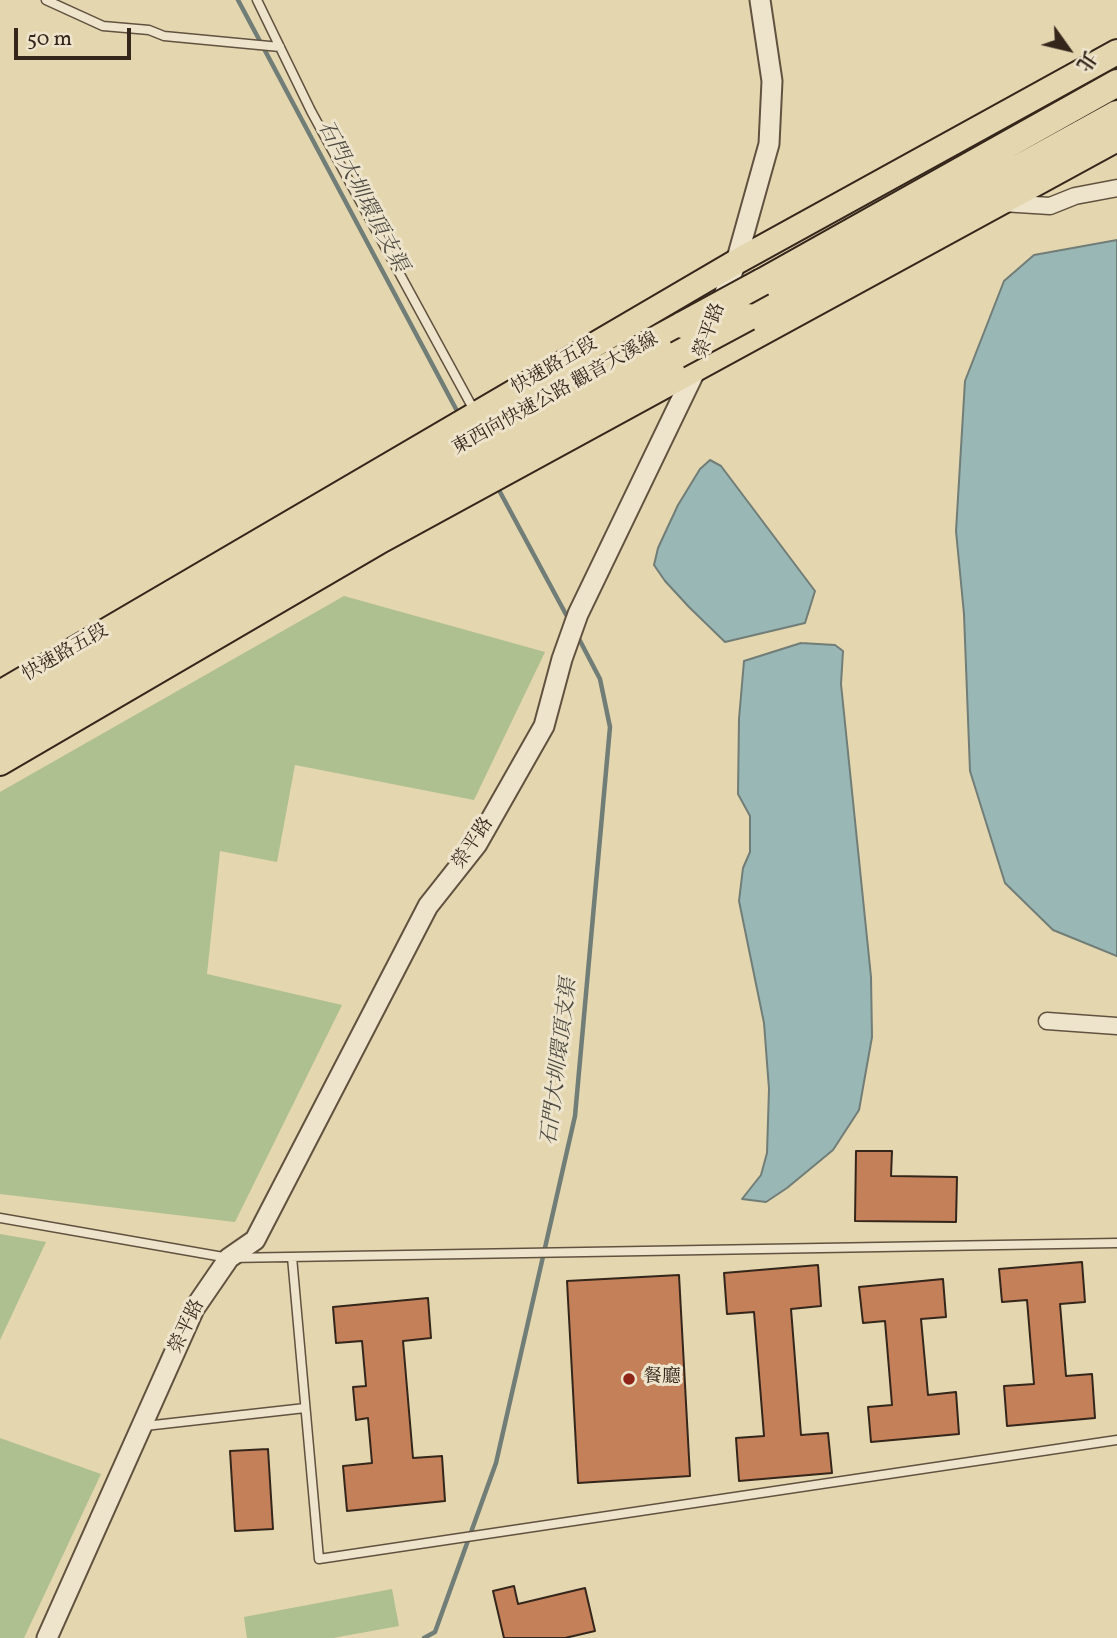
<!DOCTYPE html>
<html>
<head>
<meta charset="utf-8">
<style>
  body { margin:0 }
  #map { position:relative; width:1117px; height:1638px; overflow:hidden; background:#e4d6af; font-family:Vollkorn,"Noto Serif TC",serif }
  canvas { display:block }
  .north { position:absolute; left:1033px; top:14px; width:70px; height:70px; -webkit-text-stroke:5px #ede4cb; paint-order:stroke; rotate:124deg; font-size:19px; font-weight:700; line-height:28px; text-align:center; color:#35261b }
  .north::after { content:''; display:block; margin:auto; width:24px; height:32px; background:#35261b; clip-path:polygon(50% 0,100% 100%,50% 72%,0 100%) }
  .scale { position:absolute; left:14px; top:28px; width:117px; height:32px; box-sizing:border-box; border:4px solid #35261b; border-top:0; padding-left:9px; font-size:21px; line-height:24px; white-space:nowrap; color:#35261b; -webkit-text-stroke:5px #ede4cb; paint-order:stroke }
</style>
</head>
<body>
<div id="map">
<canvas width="1117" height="1638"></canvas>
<div class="north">北</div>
<div class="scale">50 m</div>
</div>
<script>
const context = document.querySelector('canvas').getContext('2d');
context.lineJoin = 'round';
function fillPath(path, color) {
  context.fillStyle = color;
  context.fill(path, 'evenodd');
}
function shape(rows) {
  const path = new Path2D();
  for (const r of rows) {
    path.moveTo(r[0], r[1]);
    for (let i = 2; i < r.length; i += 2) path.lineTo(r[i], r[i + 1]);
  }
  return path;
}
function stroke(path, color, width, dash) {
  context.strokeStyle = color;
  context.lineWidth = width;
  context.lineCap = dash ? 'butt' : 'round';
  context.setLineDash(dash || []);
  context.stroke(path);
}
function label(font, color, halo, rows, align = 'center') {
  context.font = font + ' Vollkorn,"Noto Serif TC",serif';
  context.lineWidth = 6;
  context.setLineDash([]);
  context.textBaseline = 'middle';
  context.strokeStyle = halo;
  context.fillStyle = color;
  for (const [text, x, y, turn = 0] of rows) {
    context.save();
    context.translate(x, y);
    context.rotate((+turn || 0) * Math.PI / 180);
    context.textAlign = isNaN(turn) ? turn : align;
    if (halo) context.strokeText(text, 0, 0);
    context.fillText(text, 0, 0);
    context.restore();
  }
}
fillPath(shape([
  [344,596,545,652,474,800,295,765,277,862,220,851,207,974,342,1005,235,1222,0,1194,0,792],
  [0,1234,46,1242,0,1340],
  [0,1438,101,1474,24,1638,0,1638],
  [392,1589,399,1626,333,1638,247,1638,244,1617]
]), '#aebf90');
const water = shape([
  [1117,240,1117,956,1053,930,1005,883,970,771,964,614,956,531,965,381,1004,281,1034,255,1117,240],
  [710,460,721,466,815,591,805,623,725,642,689,607,665,581,654,565,658,548,678,505,700,469,710,460],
  [801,643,835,645,843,651,841,684,871,977,872,1037,859,1110,833,1150,787,1188,766,1202,742,1199,761,1175,767,1153,769,1089,764,1023,739,901,743,868,750,852,750,816,738,794,739,719,744,661,801,643]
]);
fillPath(water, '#99b7b5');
stroke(water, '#717d77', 2);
stroke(shape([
  [238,0,456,409],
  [500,492,569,620],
  [424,1638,435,1632,496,1463,575,1116,610,727,600,679,578,637]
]), '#717d77', 4.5);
const building = shape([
  [856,1151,892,1151,891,1176,957,1177,956,1222,855,1221,856,1151],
  [1082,1262,1085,1302,1060,1304,1066,1376,1092,1374,1095,1418,1007,1426,1004,1386,1034,1384,1027,1300,1002,1302,999,1269,1082,1262],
  [818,1265,821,1306,791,1309,801,1435,828,1433,832,1473,739,1481,736,1438,764,1436,754,1312,727,1314,724,1273,818,1265],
  [679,1275,690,1476,578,1483,567,1281,679,1275],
  [943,1279,946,1317,921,1319,928,1395,956,1392,959,1434,871,1442,868,1407,892,1405,885,1321,863,1323,859,1287,943,1279],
  [428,1298,431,1338,403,1341,413,1458,442,1456,445,1501,347,1511,343,1466,372,1463,368,1418,356,1420,353,1387,366,1386,362,1341,336,1343,333,1307,428,1298],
  [268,1449,273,1529,235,1531,230,1451,268,1449],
  [514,1586,518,1604,585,1588,595,1631,565,1638,504,1638,493,1591,514,1586]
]);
fillPath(building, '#c38059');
stroke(building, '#35261b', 2);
const service = shape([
  [46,0,103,26,149,30,164,36,280,47],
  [257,0,311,111,475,412],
  [0,1218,229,1258,1117,1243],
  [292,1257,319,1559,1117,1440],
  [145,1426,305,1408]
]);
const minor = shape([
  [1002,203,1050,206,1075,196,1117,188],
  [1047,1021,1117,1026]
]);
const tertiary = shape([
  [719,309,736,262,769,144,772,81,760,0],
  [47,1638,194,1309,229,1258,255,1240,428,906,477,844,544,726,562,659,578,614,699,363]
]);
const primary = shape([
  [0,693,736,262,1117,52],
  [0,763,382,540,1117,139]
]);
const trunk = shape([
  [762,282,1117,83],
  [748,317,1117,114],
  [0,716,491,430,683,325],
  [0,740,508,448,677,355]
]);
stroke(service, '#615240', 11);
stroke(minor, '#615240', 19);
stroke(tertiary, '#615240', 23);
stroke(primary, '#35261b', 28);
stroke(trunk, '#35261b', 30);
stroke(service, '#ede4cb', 8);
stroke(minor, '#ede4cb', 16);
stroke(tertiary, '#ede4cb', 19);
stroke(primary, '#e4d6af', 24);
stroke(trunk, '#e4d6af', 26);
const trunkBridge = shape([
  [683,325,762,282],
  [677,355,748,317]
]);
stroke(trunkBridge, '#35261b', 30, []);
stroke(trunkBridge, '#e4d6af', 26);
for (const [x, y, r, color] of [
  [629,1379,7,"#8f2418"]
]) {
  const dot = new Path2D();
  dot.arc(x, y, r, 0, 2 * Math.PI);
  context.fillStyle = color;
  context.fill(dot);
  stroke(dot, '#ede4cb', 2.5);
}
label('19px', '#35261b', '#ede4cb', [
  ["榮平路",711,331,-70],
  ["快速路五段",555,367,-30],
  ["東西向快速公路 觀音大溪線",556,395,-29],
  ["快速路五段",66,654,-30],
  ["榮平路",474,844,-56],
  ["榮平路",188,1327,-64]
]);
label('19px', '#35261b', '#ede4cb', [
  ["餐廳",643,1379]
], 'left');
label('italic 21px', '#4e4a42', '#ede4cb', [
  ["石門大圳環頂支渠",361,197,62],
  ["石門大圳環頂支渠",561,1062,-83]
]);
</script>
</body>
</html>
